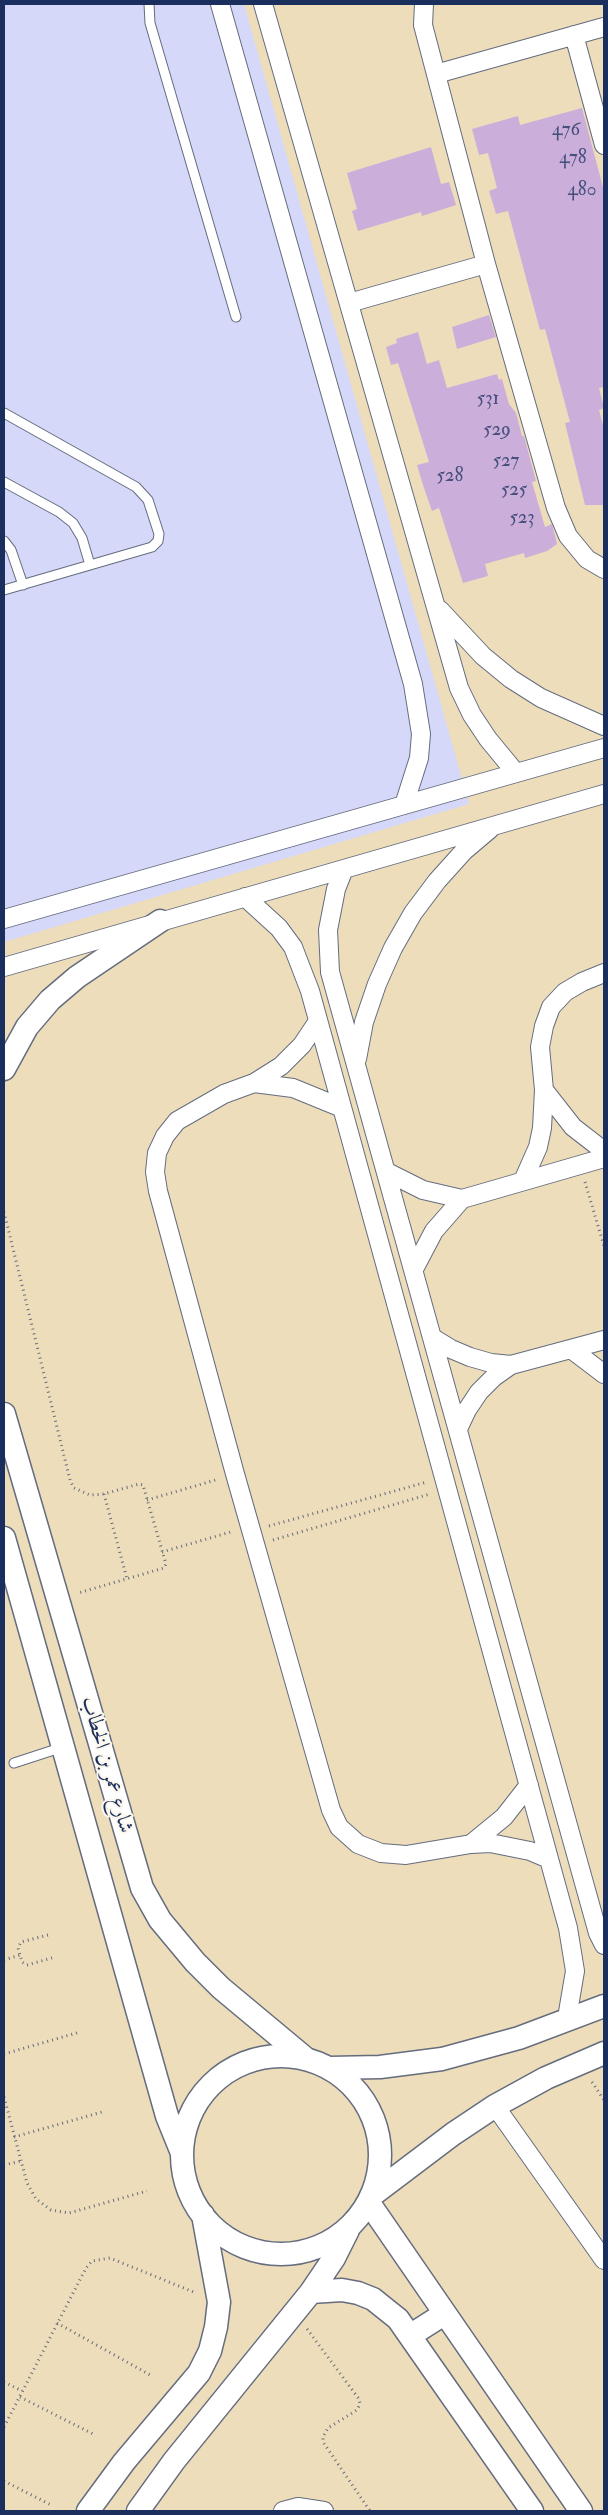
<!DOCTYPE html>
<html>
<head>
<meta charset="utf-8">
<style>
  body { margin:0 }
  #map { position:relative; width:608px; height:2515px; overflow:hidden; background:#edddba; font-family:"IM FELL Double Pica",serif }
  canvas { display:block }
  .frame { position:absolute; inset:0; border:5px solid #1b2f5e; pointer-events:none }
</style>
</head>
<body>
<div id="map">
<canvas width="608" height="2515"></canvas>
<div class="frame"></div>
</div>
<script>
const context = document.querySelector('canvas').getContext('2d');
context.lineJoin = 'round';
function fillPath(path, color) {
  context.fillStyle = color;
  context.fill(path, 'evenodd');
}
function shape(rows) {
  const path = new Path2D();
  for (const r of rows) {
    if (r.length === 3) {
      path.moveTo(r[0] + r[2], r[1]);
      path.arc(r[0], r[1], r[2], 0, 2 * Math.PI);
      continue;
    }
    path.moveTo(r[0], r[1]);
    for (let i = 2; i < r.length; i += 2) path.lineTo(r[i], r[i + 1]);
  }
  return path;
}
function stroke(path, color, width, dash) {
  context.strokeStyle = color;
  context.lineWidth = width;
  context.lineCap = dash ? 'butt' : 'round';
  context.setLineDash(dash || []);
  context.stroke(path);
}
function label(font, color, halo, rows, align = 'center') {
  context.font = font + ' "IM FELL Double Pica",Amiri,serif';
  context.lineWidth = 4;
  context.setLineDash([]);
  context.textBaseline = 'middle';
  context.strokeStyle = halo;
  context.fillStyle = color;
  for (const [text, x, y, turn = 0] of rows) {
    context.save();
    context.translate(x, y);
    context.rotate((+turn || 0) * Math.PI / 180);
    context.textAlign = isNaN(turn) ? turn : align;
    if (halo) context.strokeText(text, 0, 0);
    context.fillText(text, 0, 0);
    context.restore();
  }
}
fillPath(shape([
  [4,4,244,4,469,804,4,942]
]), '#d5d8f9');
fillPath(shape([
  [582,108,604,191,604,387,599,388,604,408,599,410,604,429,604,505,585,505,565,423,570,422,545,329,540,330,508,211,496,214,489,191,497,188,488,153,479,155,472,129,518,116,520,125],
  [431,147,441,184,449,182,456,205,422,216,421,212,358,231,352,211,357,209,347,173],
  [489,315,496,337,457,349,452,327],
  [418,332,427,364,439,360,447,388,497,374,499,380,502,379,509,404,516,413,522,436,524,436,536,481,532,482,545,527,552,524,557,544,547,551,525,558,524,553,485,564,488,576,463,583,439,508,432,511,423,485,417,465,429,462,398,363,391,365,386,347,397,343,396,339]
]), '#cbafda');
const service = shape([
  [149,4,150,23,236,317],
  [4,413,136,487,148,500,159,534,158,541,152,547,4,590],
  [4,482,59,512,73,523,82,538,90,565],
  [4,541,11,550,23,585],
  [14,1763,63,1747]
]);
const minor = shape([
  [220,4,413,684,421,734,419,758,404,805],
  [263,4,459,688,472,715,488,739,516,773],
  [424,4,423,25,486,264,556,508,568,536,587,559,604,569],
  [574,35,604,145],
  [436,74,604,27],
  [349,303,486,264],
  [440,610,483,656,511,679,541,698,604,726],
  [344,869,336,889,328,930,330,972,598,1933,604,1945],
  [245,897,279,928,293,947,310,991,568,1928,575,1971,567,2018],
  [4,919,604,748],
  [4,967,604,794],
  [318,1021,302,1045,281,1066,254,1083,224,1094,177,1121,165,1136,157,1153,155,1172,158,1191,235,1474,331,1810,339,1827,358,1844,381,1853,406,1855,471,1844,490,1843,530,1851,549,1859],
  [357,1059,364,1022,377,984,393,948,413,913,437,881,464,851,490,829],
  [254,1083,293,1088,342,1108],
  [544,1090,573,1127,604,1151],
  [387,1172,423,1190,462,1199,604,1158],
  [523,1181,538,1147,542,1128,544,1090,540,1047,544,1026,551,1007,565,992,582,982,604,973],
  [414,1269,434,1231,462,1199],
  [433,1338,451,1349,470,1357,491,1363,511,1365],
  [571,1349,604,1374],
  [458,1429,467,1410,479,1392,494,1377,511,1365,604,1340],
  [471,1844,504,1817,529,1785],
  [495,2106,604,2260],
  [283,2511,298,2507,324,2511]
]);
const tertiary = shape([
  [4,1069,27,1027,50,1000,77,977,160,921],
  [4,1414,142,1888,160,1920,195,1962,221,1988,305,2058],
  [4,1538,167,2116,182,2153],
  [281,2155,99],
  [330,2068,380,2067,442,2059,519,2038,604,2006],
  [371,2196,453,2134,495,2106,546,2078,604,2053],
  [369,2203,581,2511],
  [311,2292,342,2290,358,2293,373,2299,398,2319,532,2511],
  [411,2335,444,2314],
  [88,2511,124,2462,199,2373,210,2351,216,2327,219,2302,203,2215],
  [138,2511,174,2461,311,2292,334,2258,348,2230]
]);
stroke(service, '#646c7e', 11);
stroke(minor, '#646c7e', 20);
stroke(tertiary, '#646c7e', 25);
stroke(shape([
  [585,1182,604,1246],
  [4,1212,70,1480,74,1488,90,1495,104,1494,139,1484,143,1485,166,1564,164,1568,78,1593],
  [104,1494,127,1579],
  [147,1500,219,1479],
  [269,1526,427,1482],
  [273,1540,430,1494],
  [162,1552,234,1531],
  [48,1935,21,1942,18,1948,22,1962,27,1965,55,1957],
  [4,1960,20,1955],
  [4,2054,80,2032],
  [592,2082,604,2100],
  [4,2097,27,2183,36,2199,51,2210,69,2213,147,2191],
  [14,2137,102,2112],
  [4,2165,21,2161],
  [57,2323,152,2376],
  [307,2329,359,2399,360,2404,357,2410,328,2428,323,2437,323,2442,370,2511],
  [4,2382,22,2391],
  [20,2397,95,2435],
  [4,2427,86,2268,92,2261,110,2258,196,2293],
  [4,2481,53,2506]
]), '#646c7e', 3, [1, 4]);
stroke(service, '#fff', 9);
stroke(minor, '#fff', 18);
stroke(tertiary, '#fff', 22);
label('19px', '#474f7d', null, [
  ["476",566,131],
  ["478",573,159],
  ["480",582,191],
  ["531",488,400],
  ["529",497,431],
  ["527",506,462],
  ["528",450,477],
  ["525",514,491],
  ["523",522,519]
]);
label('21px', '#1b2f5e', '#fbf7ec', [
  ["شارع عمر بن الخطاب",106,1765,74]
]);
</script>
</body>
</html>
